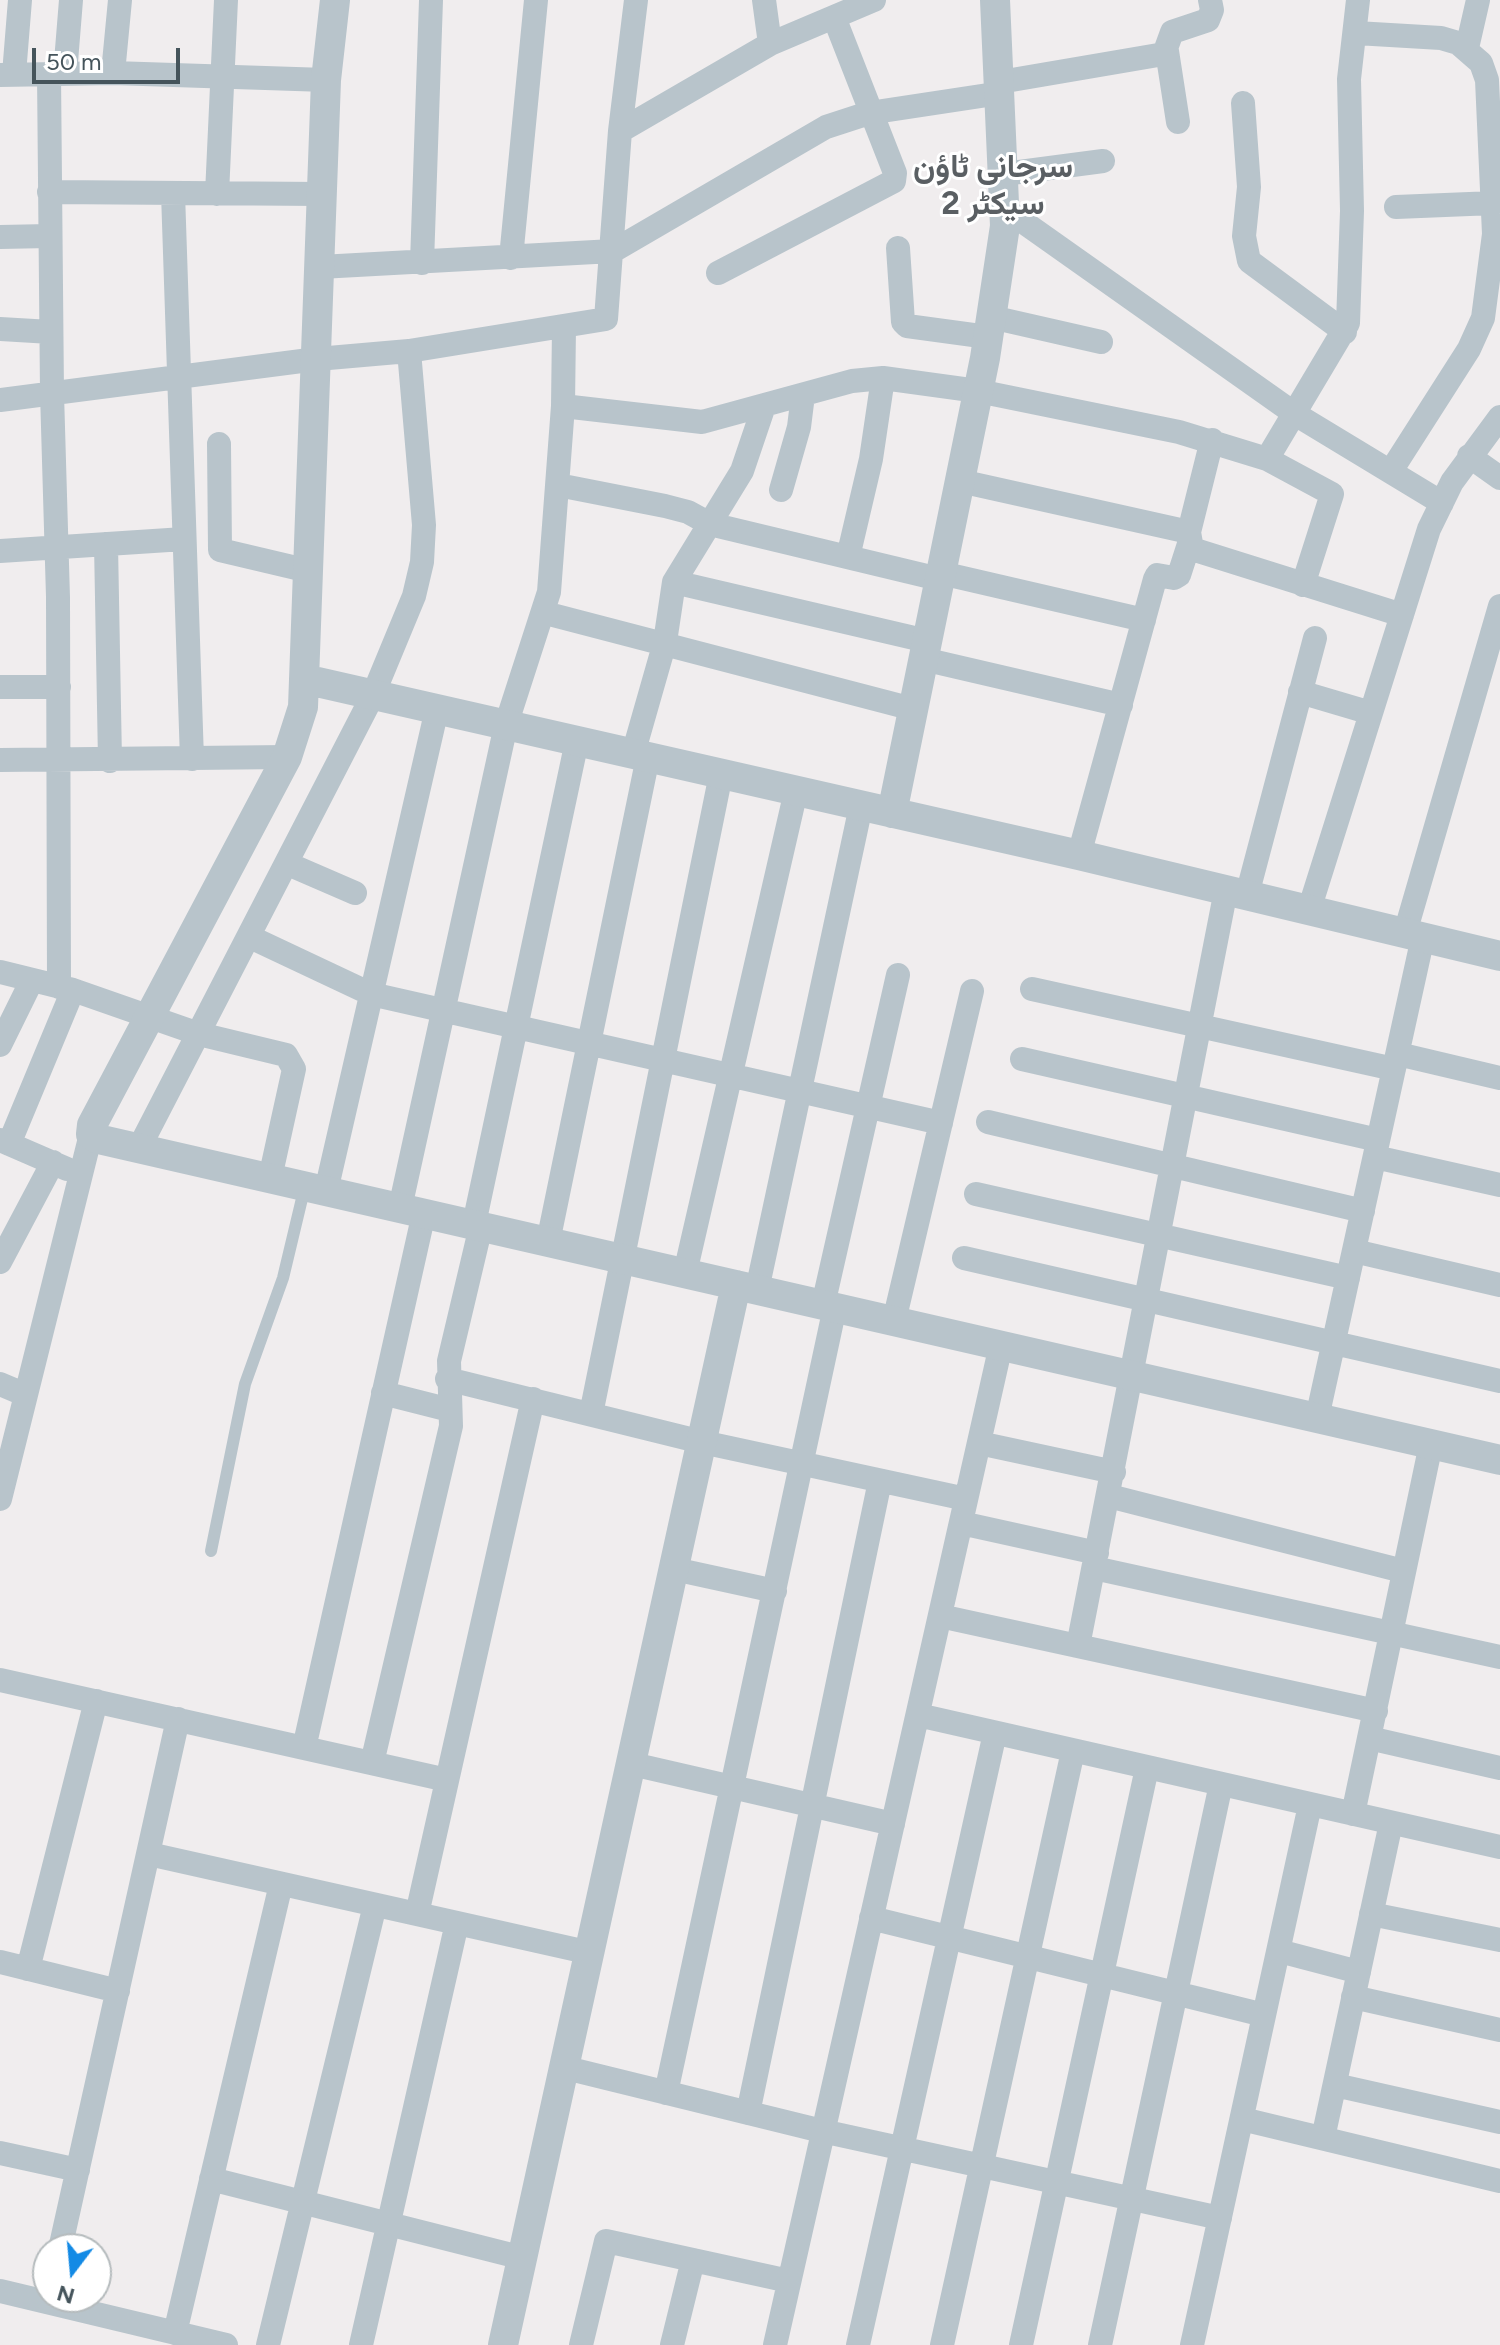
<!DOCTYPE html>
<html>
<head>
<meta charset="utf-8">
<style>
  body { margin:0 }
  #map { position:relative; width:1500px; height:2345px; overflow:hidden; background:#f0edee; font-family:Figtree,sans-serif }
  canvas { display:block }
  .north { position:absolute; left:32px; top:2233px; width:80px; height:80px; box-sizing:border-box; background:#fff; border:2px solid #b5bbbd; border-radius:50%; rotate:196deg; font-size:22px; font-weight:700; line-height:32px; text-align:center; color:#45545b }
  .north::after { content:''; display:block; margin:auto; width:28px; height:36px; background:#138ae5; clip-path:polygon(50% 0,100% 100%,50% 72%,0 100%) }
  .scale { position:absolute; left:32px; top:48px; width:148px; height:36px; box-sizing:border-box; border:4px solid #45545b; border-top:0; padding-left:10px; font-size:24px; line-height:28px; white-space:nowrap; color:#45545b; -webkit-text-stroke:6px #fff; paint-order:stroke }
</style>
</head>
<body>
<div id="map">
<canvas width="1500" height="2345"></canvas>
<div class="north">N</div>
<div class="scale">50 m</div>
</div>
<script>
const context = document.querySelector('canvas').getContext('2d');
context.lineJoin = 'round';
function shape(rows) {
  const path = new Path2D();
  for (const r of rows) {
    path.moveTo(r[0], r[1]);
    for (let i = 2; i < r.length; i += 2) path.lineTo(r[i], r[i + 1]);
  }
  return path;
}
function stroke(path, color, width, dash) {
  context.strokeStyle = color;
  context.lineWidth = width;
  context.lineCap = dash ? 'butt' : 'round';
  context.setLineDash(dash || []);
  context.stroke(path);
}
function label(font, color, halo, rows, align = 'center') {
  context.font = font + ' Figtree,Vazirmatn,sans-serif';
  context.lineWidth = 6;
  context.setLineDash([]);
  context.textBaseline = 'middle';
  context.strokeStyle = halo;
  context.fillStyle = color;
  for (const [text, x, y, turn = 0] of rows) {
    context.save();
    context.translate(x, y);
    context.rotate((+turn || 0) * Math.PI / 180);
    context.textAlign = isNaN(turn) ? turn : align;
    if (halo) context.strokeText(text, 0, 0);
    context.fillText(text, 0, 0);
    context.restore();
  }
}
stroke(shape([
  [211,1551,245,1384,283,1278,305,1186]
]), '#b8c4cb', 12);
stroke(shape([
  [764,0,770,44],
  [1356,33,1441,38,1458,43,1481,63,1487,80,1494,234,1483,318,1469,349,1391,471],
  [1467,48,1478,0],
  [1167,51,1178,122],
  [113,73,120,0],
  [14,74,20,0],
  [49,74,52,393,58,597,59,987],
  [65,74,71,0],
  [0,75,113,73,326,80],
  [1000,82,1164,54,1172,32,1208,20,1212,10,1210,0],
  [1243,103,1249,187,1244,236,1249,261,1345,332],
  [620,131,770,44,874,0],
  [1004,174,1103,161],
  [49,192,322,194],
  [173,193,192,759],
  [217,194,226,0],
  [1396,207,1494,203],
  [1005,209,1295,414,1442,503],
  [0,237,49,236],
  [898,248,903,322,907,326,988,337],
  [511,258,536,0],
  [422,263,431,0],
  [320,267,613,251,826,127,869,113,1001,93],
  [718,273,894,181,895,173,834,17],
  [991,317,1101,342],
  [0,329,51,332],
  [0,400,317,359,409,351,606,319,620,131,636,0],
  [563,406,702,422,852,381,883,378,978,391,1179,432,1267,459,1348,323,1352,211,1349,79,1358,0],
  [1212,440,1189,532,1192,549,1402,615],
  [219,444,220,550,309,571],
  [1469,456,1500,478],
  [1267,459,1332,494,1303,585],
  [960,481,1189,532],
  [558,485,665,506,688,512,710,524,939,579],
  [781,490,799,427,803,395],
  [106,544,110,761],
  [0,551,184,539],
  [848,557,871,459,883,378],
  [941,573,1144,620],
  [674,582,927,641],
  [545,613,913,709],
  [923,659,1121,705],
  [0,687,59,687],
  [1300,692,1371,713],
  [633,754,665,642,674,582,742,471,764,406],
  [0,760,287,757],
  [1079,855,1155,579,1157,575,1174,578,1179,575,1189,544],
  [288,864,355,893],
  [1247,895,1315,638],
  [1309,910,1429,529,1452,482,1500,417],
  [1405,933,1500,606],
  [250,937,371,994,941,1123],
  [0,972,73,990,199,1034,286,1055,294,1069,270,1178],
  [1032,989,1394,1069],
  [0,1045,32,980],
  [1398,1054,1500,1078],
  [1022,1059,1378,1140],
  [988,1122,1363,1211],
  [0,1140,67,1169],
  [9,1144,73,990],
  [139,1148,373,695,414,596,422,562,424,525,409,351],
  [1375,1157,1500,1185],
  [326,1191,437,709],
  [976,1194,1348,1278],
  [400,1208,506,725,549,592,563,406,564,327],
  [474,1224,577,741],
  [548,1242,648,757],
  [1354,1251,1500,1285],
  [964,1258,1500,1381],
  [0,1262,53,1162],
  [685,1273,796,791],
  [757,1290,861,806],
  [823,1305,898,975],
  [894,1321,972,991],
  [447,1379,702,1442,966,1499],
  [0,1384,26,1395],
  [383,1393,450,1410],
  [591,1414,721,774],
  [1317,1418,1423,937],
  [979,1443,1114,1472],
  [1109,1496,1403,1571],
  [0,1499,91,1134],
  [961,1523,1097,1553],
  [1094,1568,1500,1657],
  [674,1569,775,1591],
  [940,1616,1376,1711],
  [1078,1646,1226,890],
  [0,1680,447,1780],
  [918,1715,1500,1847],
  [1369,1738,1500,1768],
  [304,1748,424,1213],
  [372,1763,451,1426,449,1361,481,1226],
  [632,1764,893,1824],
  [1353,1814,1431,1444],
  [149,1854,591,1953],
  [417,1914,533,1399],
  [1371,1914,1500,1940],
  [871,1918,1264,2015],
  [1279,1951,1359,1972],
  [0,1962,118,1991],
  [28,1969,96,1701],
  [1353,1997,1500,2030],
  [566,2068,822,2131,1220,2218],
  [1335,2085,1500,2122],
  [666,2093,835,1307],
  [748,2113,880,1481],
  [1242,2119,1500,2181],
  [1323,2138,1391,1823],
  [0,2153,78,2170],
  [211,2179,523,2258],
  [60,2249,178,1719],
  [0,2291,226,2345],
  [175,2333,281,1884],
  [268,2345,375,1905],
  [361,2345,457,1923],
  [581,2345,606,2241,789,2281],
  [672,2345,693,2260],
  [775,2345,1001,1345],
  [858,2345,995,1733],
  [942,2345,1073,1751],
  [1021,2345,1147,1768],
  [1100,2345,1221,1784],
  [1192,2345,1310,1805]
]), '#b8c4cb', 24);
stroke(shape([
  [335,0,326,80,303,707,287,757,92,1125,91,1134,98,1139,1500,1460],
  [304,679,1079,855,1500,956],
  [892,813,985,358,1005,226,995,0],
  [503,2345,736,1285]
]), '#b8c4cb', 30);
label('bold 32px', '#5a5f63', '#fff', [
  ["سرجانی ٹاؤن",993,168],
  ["سیکٹر 2",993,205]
]);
</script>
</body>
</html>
